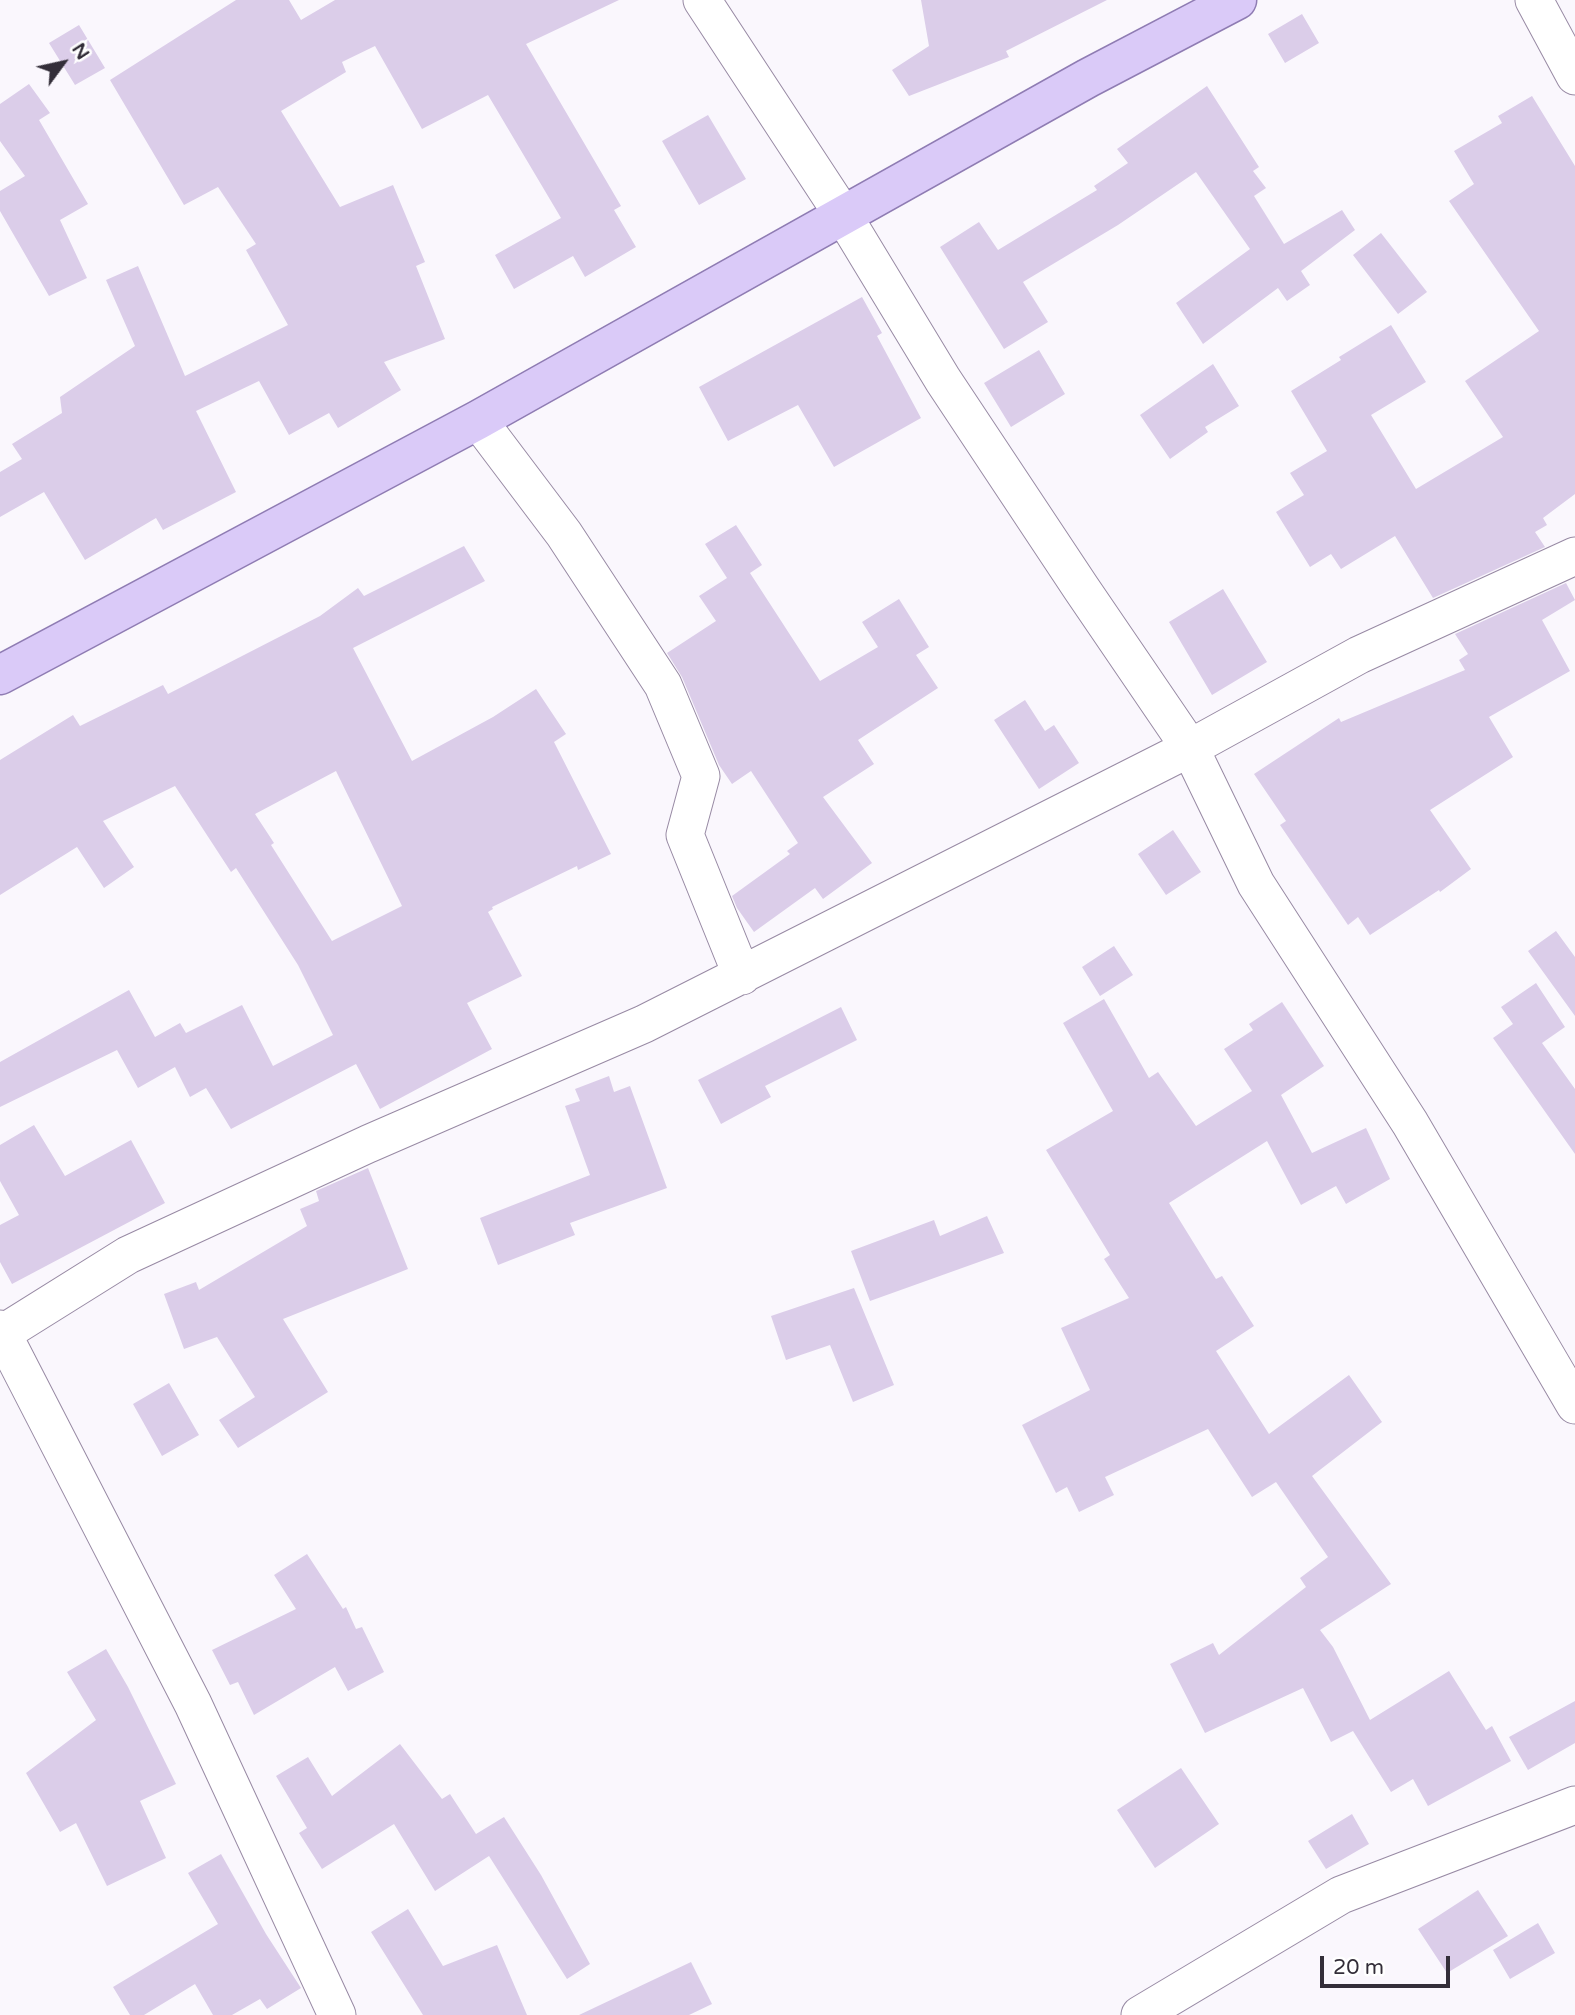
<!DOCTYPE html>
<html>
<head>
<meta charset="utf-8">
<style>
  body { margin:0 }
  #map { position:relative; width:1575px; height:2015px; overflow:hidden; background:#faf7fd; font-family:"Varela Round",sans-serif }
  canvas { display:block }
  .north { position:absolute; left:28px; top:28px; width:70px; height:70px; -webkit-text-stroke:5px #fff; paint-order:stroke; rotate:57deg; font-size:19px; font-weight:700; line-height:28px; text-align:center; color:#332e39 }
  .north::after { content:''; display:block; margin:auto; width:24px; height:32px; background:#332e39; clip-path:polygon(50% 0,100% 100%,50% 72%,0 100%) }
  .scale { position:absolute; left:1320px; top:1956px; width:130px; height:32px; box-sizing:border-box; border:4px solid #332e39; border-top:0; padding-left:9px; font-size:21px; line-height:24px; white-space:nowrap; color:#332e39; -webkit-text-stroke:5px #fff; paint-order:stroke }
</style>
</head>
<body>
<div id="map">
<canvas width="1575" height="2015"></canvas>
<div class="north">N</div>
<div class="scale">20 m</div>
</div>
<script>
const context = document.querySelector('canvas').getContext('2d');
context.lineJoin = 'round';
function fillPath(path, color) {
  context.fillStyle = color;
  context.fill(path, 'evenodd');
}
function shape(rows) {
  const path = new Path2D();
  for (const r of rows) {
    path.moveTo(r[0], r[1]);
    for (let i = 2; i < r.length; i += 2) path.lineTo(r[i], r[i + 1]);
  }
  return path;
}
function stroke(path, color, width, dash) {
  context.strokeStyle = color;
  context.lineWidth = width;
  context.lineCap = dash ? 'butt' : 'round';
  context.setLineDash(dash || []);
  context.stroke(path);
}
fillPath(shape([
  [236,0,289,0,301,20,335,0,619,0,526,44,621,206,614,210,636,247,585,277,573,256,514,289,495,255,561,218,488,95,422,129,375,46,342,62,346,72,281,111,340,207,393,185,425,262,416,266,445,339,384,362,401,390,338,428,329,413,289,435,259,381,196,411,236,492,163,530,156,518,85,560,44,492,0,517,0,472,22,459,12,444,62,413,60,397,135,346,106,280,138,266,185,376,288,325,246,250,256,244,218,187,184,205,110,80],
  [921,0,1107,0,1006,51,1009,57,909,96,892,70,929,46],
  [1302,14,1319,43,1285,63,1268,34],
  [79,25,105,68,75,85,49,43],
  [29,84,50,113,39,120,88,204,60,220,87,278,49,296,0,211,0,191,25,176,0,141,0,104],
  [1207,86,1259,167,1253,171,1266,188,1254,196,1284,244,1342,210,1355,230,1301,271,1310,285,1287,301,1278,288,1203,344,1176,303,1250,249,1196,172,1118,225,1023,282,1048,322,1004,349,940,247,979,222,998,250,1097,190,1094,186,1128,163,1117,149],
  [1532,96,1575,166,1575,494,1543,518,1547,525,1535,532,1545,547,1433,598,1395,536,1341,569,1331,554,1310,567,1276,512,1304,495,1290,473,1327,451,1291,391,1341,360,1339,357,1391,325,1426,382,1371,415,1416,489,1503,437,1465,381,1539,331,1449,201,1474,184,1454,151,1502,123,1498,116],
  [708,115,746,179,699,205,662,141],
  [1381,233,1427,292,1398,314,1353,255],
  [862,297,882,333,877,336,921,418,834,467,798,405,728,441,699,387],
  [1039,350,1065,394,1011,427,984,383],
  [1213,364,1239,406,1205,427,1208,432,1170,459,1140,415],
  [736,525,762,565,750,573,820,681,878,647,862,622,899,599,929,647,916,655,938,688,858,740,874,764,823,797,872,863,823,899,815,888,754,932,737,908,732,896,790,854,787,851,798,843,751,771,732,784,719,765,682,677,667,653,716,621,699,596,727,578,705,544],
  [464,546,485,581,353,648,412,761,493,717,536,689,566,734,554,742,611,854,578,870,577,866,492,907,493,909,488,912,522,976,467,1003,492,1049,380,1109,356,1064,231,1129,206,1088,190,1097,175,1067,138,1088,117,1050,0,1107,0,1062,129,990,155,1037,180,1023,186,1033,242,1005,273,1066,333,1035,298,965,236,868,231,872,175,786,103,821,134,867,104,888,77,847,0,895,0,760,73,715,80,726,163,685,168,694,320,616,358,588,364,596],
  [336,771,402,906,332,941,271,845,274,843,255,814],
  [1566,583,1575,600,1542,620,1570,671,1489,717,1513,757,1430,810,1471,869,1440,892,1439,890,1370,935,1358,917,1348,925,1280,825,1286,821,1254,774,1339,718,1341,722,1465,670,1459,660,1468,654,1455,634],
  [1223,589,1267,662,1212,695,1169,622],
  [1025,700,1045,731,1054,725,1079,763,1039,789,994,720],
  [1173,830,1201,872,1166,895,1138,854],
  [1556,931,1575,957,1575,1016,1528,951],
  [1114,946,1133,975,1100,996,1082,967],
  [1536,983,1565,1027,1542,1043,1575,1089,1575,1154,1493,1038,1513,1024,1501,1007],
  [1104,999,1149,1078,1158,1072,1196,1126,1252,1091,1224,1049,1253,1030,1249,1024,1282,1002,1324,1066,1281,1095,1312,1153,1366,1128,1390,1179,1346,1204,1336,1186,1301,1205,1267,1141,1169,1203,1216,1279,1222,1276,1254,1326,1216,1351,1269,1434,1349,1375,1382,1422,1312,1476,1391,1584,1320,1630,1333,1647,1370,1720,1449,1671,1486,1730,1492,1726,1511,1761,1428,1806,1413,1779,1391,1792,1353,1731,1331,1742,1303,1688,1205,1733,1170,1664,1213,1643,1219,1655,1306,1587,1300,1578,1328,1557,1276,1482,1252,1497,1208,1429,1105,1477,1114,1495,1079,1512,1067,1487,1056,1493,1022,1425,1090,1390,1061,1328,1129,1298,1104,1259,1110,1255,1046,1150,1113,1111,1063,1023],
  [841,1007,857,1040,765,1086,771,1097,721,1124,698,1080],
  [609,1076,614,1092,630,1086,667,1188,570,1223,575,1235,498,1265,480,1218,590,1175,565,1106,580,1101,575,1089],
  [34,1125,65,1176,131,1140,165,1203,12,1284,0,1262,0,1225,19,1215,0,1181,0,1145],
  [368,1168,408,1269,283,1319,328,1392,238,1448,219,1420,255,1397,217,1337,184,1349,164,1294,196,1282,199,1290,307,1226,300,1209,319,1201,316,1191],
  [987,1216,1004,1253,870,1301,851,1251,934,1220,940,1236],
  [854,1288,894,1385,853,1402,830,1345,786,1360,771,1316],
  [169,1383,199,1435,162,1456,133,1404],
  [307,1554,343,1609,346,1607,356,1629,362,1627,384,1672,348,1691,335,1667,254,1715,238,1682,230,1685,212,1650,296,1609,274,1575],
  [106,1649,128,1687,176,1784,140,1801,166,1858,107,1886,76,1823,60,1832,26,1773,96,1720,67,1672],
  [1575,1701,1575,1743,1528,1770,1509,1737],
  [400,1744,442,1799,450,1794,476,1834,504,1817,541,1875,590,1964,567,1979,489,1856,435,1891,394,1824,322,1869,299,1833,307,1828,276,1776,308,1757,332,1796],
  [1181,1768,1219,1824,1155,1868,1117,1810],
  [1352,1814,1369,1844,1326,1869,1308,1841],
  [221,1854,266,1934,301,1988,267,2009,260,1999,232,2015,213,2015,195,1984,144,2015,130,2015,113,1987,218,1924,188,1873],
  [1478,1890,1508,1936,1447,1973,1418,1929],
  [408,1909,443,1966,497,1945,527,2015,423,2015,371,1932],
  [1538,1923,1555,1953,1510,1979,1493,1950],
  [691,1962,712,2004,689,2015,579,2015]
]), '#dbcde9');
const street = shape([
  [702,0,843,215,943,380,1081,588,1190,748,1256,884,1410,1123,1575,1405],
  [1534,0,1575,76],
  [478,420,564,534,663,685,701,776,685,835,742,976],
  [0,1329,193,1704,337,2015],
  [0,1335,128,1255,368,1144,644,1024,1190,748,1359,655,1575,556],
  [1140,2015,1341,1895,1575,1805]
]);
const primary = shape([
  [0,675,478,420,1088,78,1237,0]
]);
stroke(street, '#988aa4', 39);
stroke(primary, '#8f7cb3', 41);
stroke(street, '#fff', 37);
stroke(primary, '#dacaf8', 38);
</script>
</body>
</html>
